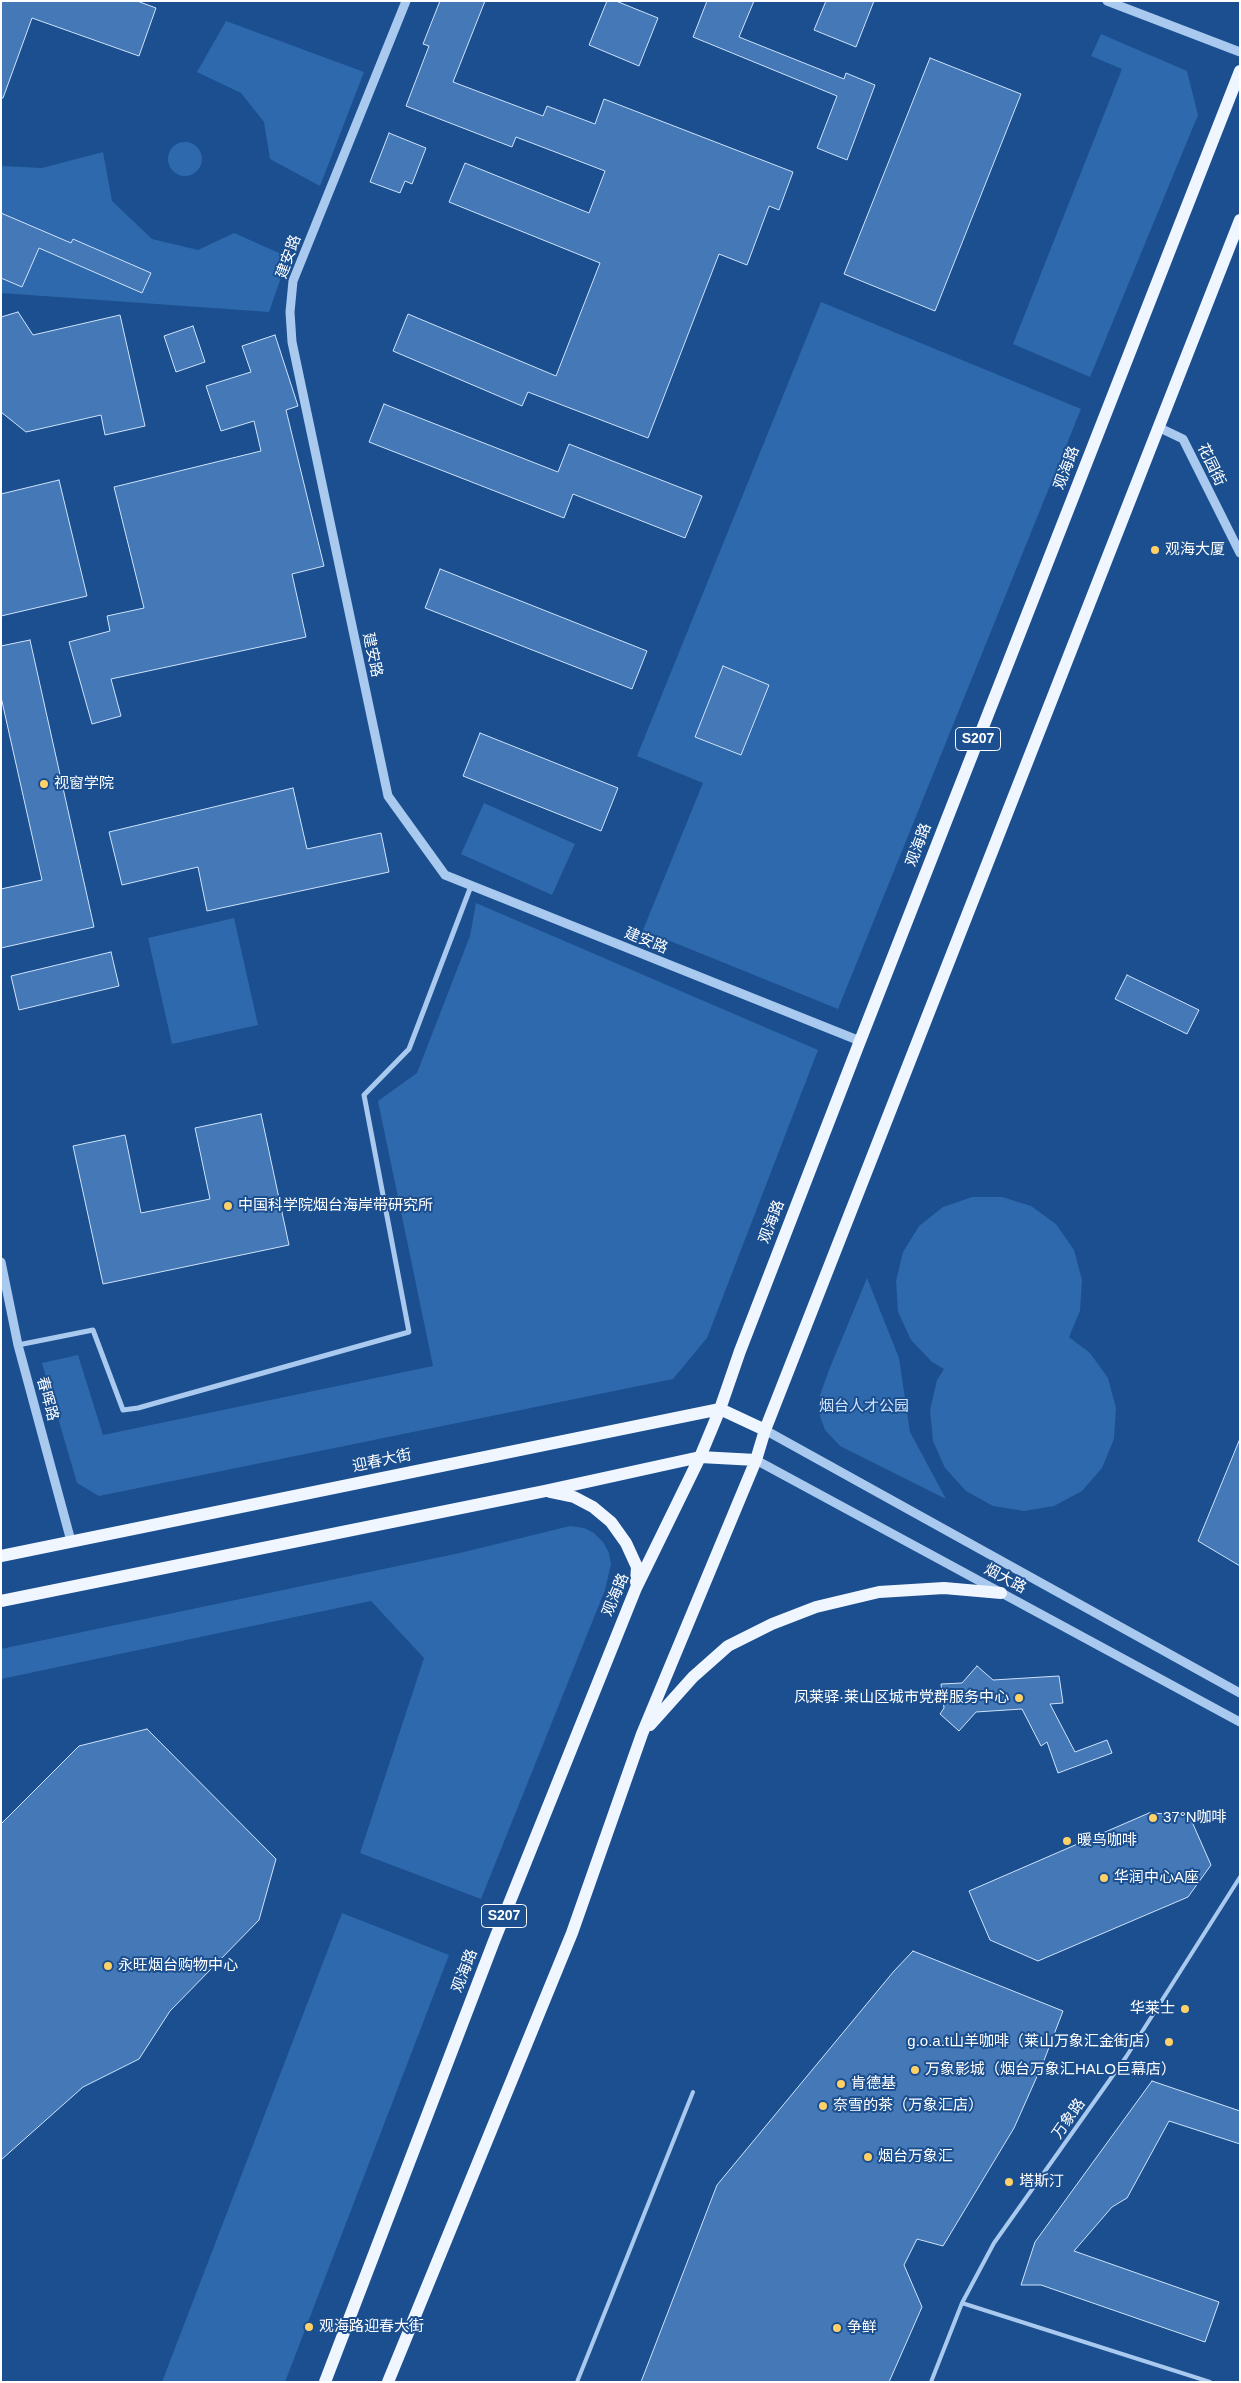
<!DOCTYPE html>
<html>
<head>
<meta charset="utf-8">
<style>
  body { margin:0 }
  #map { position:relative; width:1241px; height:2383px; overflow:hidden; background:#1b4f8f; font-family:Helvetica,sans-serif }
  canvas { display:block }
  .frame { position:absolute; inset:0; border:2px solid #fff; pointer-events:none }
</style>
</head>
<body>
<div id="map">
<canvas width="1241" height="2383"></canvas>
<div class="frame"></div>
</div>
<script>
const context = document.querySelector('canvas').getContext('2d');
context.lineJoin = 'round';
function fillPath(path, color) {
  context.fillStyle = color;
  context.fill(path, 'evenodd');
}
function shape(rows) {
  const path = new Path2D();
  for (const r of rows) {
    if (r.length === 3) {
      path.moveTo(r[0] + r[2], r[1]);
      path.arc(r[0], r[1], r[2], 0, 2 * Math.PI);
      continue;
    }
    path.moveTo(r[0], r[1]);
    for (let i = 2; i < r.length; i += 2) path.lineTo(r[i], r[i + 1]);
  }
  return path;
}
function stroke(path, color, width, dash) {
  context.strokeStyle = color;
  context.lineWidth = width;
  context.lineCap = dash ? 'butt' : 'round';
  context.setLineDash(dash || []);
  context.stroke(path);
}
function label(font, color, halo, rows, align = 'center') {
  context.font = font + ' Helvetica,"Noto Sans SC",sans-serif';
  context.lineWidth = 4;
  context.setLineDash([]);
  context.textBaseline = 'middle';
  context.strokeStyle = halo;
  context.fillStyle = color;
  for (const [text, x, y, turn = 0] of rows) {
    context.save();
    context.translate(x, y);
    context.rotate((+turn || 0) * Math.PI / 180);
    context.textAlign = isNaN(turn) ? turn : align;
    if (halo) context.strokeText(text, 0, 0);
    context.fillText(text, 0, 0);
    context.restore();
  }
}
fillPath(shape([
  [226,21,364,72,320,186,270,159,264,122,241,93,197,72],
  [1101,34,1187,71,1198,115,1090,377,1013,344,1122,69,1091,56],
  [185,159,17],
  [103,152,112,201,152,239,198,250,234,233,288,257,269,312,1,293,1,166,42,168],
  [821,302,1081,409,838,1009,643,930,703,783,637,756],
  [484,803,575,844,552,895,461,854],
  [476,903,818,1050,707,1338,673,1379,99,1496,77,1483,42,1363,78,1355,103,1435,433,1366,378,1101,417,1073,470,936],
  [234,918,258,1025,172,1044,148,938],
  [972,1197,1002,1197,1031,1206,1056,1224,1074,1250,1082,1280,1080,1311,1069,1337,1090,1353,1108,1378,1116,1408,1114,1439,1102,1468,1082,1491,1054,1506,1024,1511,993,1506,966,1491,945,1468,933,1441,930,1410,937,1380,944,1369,932,1362,911,1340,898,1312,896,1281,903,1252,919,1226,943,1207],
  [867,1278,899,1358,910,1432,946,1499,840,1446,825,1430,820,1416,820,1395,829,1370],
  [570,1526,584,1528,594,1533,603,1542,609,1553,611,1564,605,1590,481,1899,360,1853,424,1658,371,1601,1,1679,1,1649,460,1553],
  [342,1913,449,1955,285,2382,162,2382]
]), '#2e69ad');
const building = shape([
  [1,1,137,1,156,8,139,56,32,18,3,98,1,98,1,1],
  [440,1,485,1,453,82,543,116,547,106,595,124,604,99,793,172,779,210,769,206,747,265,719,254,648,438,528,392,522,406,393,351,408,314,556,376,600,263,449,202,465,163,589,213,605,171,516,137,512,147,406,106,429,46,423,44,440,1],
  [607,1,616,1,658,18,639,66,589,45,607,1],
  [707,1,754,1,739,37,844,79,846,73,875,85,847,160,817,148,837,96,693,37,707,1],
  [826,1,874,1,856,47,814,30,826,1],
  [930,58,1021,94,935,311,844,274,930,58],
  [389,133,426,148,412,184,405,181,400,193,370,182,389,133],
  [1,213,71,243,73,239,151,273,142,293,39,248,22,287,1,278,1,213],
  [18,312,33,335,120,315,145,426,105,435,101,415,26,432,1,412,1,317,18,312],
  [193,326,205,362,176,372,164,336,193,326],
  [275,335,298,406,286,410,324,566,292,574,306,637,111,679,121,716,92,724,69,642,110,631,107,616,144,608,114,487,261,451,254,421,221,431,206,386,251,372,242,346,275,335],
  [384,404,558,472,569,444,702,496,685,538,573,494,564,518,369,442,384,404],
  [59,480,87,596,1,616,1,494,59,480],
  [440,569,647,651,632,689,425,608,440,569],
  [30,640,94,927,1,948,1,889,42,880,1,697,1,646,30,640],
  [723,666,769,685,741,755,695,737,723,666],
  [480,733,618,788,601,831,463,776,480,733],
  [293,788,307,849,381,833,389,872,207,911,198,867,122,885,109,832,293,788],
  [111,952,119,986,19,1010,11,976,111,952],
  [1127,975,1199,1010,1187,1034,1115,999,1127,975],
  [261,1114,289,1245,103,1284,73,1146,125,1135,141,1213,210,1199,195,1128,261,1114],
  [1239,1441,1240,1441,1240,1566,1198,1541,1239,1441],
  [977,1666,993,1680,1059,1676,1063,1703,1050,1704,1075,1752,1107,1740,1112,1753,1058,1773,1047,1742,1041,1746,1022,1709,976,1712,959,1731,940,1714,944,1708,941,1684,962,1683,977,1666],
  [147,1729,276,1859,259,1920,170,2011,139,2059,83,2087,1,2160,1,1824,79,1746,147,1729],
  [1149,1813,1189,1815,1211,1865,1188,1897,1038,1961,990,1940,969,1891,1149,1813],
  [913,1951,1063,2011,1043,2063,1014,2128,943,2246,917,2239,904,2265,922,2307,889,2382,641,2382,717,2185,894,1971,913,1951],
  [1152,2081,1240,2111,1240,2144,1169,2121,1127,2198,1112,2207,1074,2251,1219,2302,1205,2342,1041,2285,1021,2285,1035,2242,1152,2081]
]);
fillPath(building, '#4478b7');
stroke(building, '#cfe3fa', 1);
stroke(shape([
  [962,2303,1210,2382],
  [577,2382,693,2092],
  [931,2382,962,2303,994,2243,1126,2057,1240,1877]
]), '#a9c9ee', 4);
stroke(shape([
  [18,1345,93,1330,123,1410,138,1408,409,1332,364,1095,409,1049,471,886]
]), '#a9c9ee', 5);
stroke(shape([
  [406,1,293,281,290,312,292,342,388,796,445,875,860,1041],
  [1107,1,1240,52],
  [1160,428,1183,439,1240,553],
  [1,1262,18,1345,71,1541],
  [765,1430,1240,1693],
  [756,1460,1240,1722]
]), '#a9c9ee', 9);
stroke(shape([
  [550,1492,574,1497,593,1507,611,1522,626,1543,637,1567,636,1582],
  [1,1556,720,1409,765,1430],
  [1,1601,545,1491,700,1457,756,1460],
  [650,1725,693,1677,728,1646,772,1624,816,1607,879,1592,944,1588,1001,1593],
  [325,2382,494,1941,636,1588,700,1457,720,1409,740,1351,860,1041,1240,71],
  [388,2382,572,1933,642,1734,756,1460,765,1430,1240,220]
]), '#f0f6ff', 12);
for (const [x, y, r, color] of [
  [1155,550,5,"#ffd166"],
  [44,784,5,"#ffd166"],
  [228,1206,5,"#ffd166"],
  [1019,1698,5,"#ffd166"],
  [1153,1818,5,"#ffd166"],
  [1067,1841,5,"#ffd166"],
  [1104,1878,5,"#ffd166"],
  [108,1966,5,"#ffd166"],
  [1185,2009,5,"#ffd166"],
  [1169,2042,5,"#ffd166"],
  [915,2070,5,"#ffd166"],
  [841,2084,5,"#ffd166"],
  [823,2106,5,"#ffd166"],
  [868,2157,5,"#ffd166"],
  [1009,2182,5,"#ffd166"],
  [309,2327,5,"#ffd166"],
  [837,2328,5,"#ffd166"]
]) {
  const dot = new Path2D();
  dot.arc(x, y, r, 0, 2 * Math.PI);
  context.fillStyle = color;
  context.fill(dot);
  stroke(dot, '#1b4f8f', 2);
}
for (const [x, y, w] of [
  [978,739,45],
  [504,1916,45]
]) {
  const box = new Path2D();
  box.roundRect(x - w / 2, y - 11.5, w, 23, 4);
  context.fillStyle = '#1b4f8f';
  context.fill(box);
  stroke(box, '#fff', 1);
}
label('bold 14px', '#fff', null, [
  ["S207",978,739],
  ["S207",504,1916]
]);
label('15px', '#fff', '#1b4f8f', [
  ["建安路",289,257,-70],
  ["花园街",1211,465,64],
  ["观海路",1067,468,-69],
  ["建安路",372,655,78],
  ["观海路",919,845,-69],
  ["建安路",646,941,22],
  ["观海路",772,1222,-69],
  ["春晖路",47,1399,75],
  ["迎春大街",382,1461,-12],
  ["烟大路",1005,1579,28],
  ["观海路",616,1595,-67],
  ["观海路",465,1971,-69],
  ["万象路",1069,2119,-55]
]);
label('15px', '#fff', '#1b4f8f', [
  ["观海大厦",1165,550],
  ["视窗学院",54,784],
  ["中国科学院烟台海岸带研究所",238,1206],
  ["凤莱驿·莱山区城市党群服务中心",1009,1698,"right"],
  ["37°N咖啡",1163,1818],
  ["暖鸟咖啡",1077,1841],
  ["华润中心A座",1114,1878],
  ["永旺烟台购物中心",118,1966],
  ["华莱士",1175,2009,"right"],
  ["g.o.a.t山羊咖啡（莱山万象汇金街店）",1159,2042,"right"],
  ["万象影城（烟台万象汇HALO巨幕店）",925,2070],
  ["肯德基",851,2084],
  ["奈雪的茶（万象汇店）",833,2106],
  ["烟台万象汇",878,2157],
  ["塔斯汀",1019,2182],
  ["观海路迎春大街",319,2327],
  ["争鲜",847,2328]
], 'left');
label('15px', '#cfe3fa', '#1b4f8f', [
  ["烟台人才公园",864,1407]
]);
</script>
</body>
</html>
